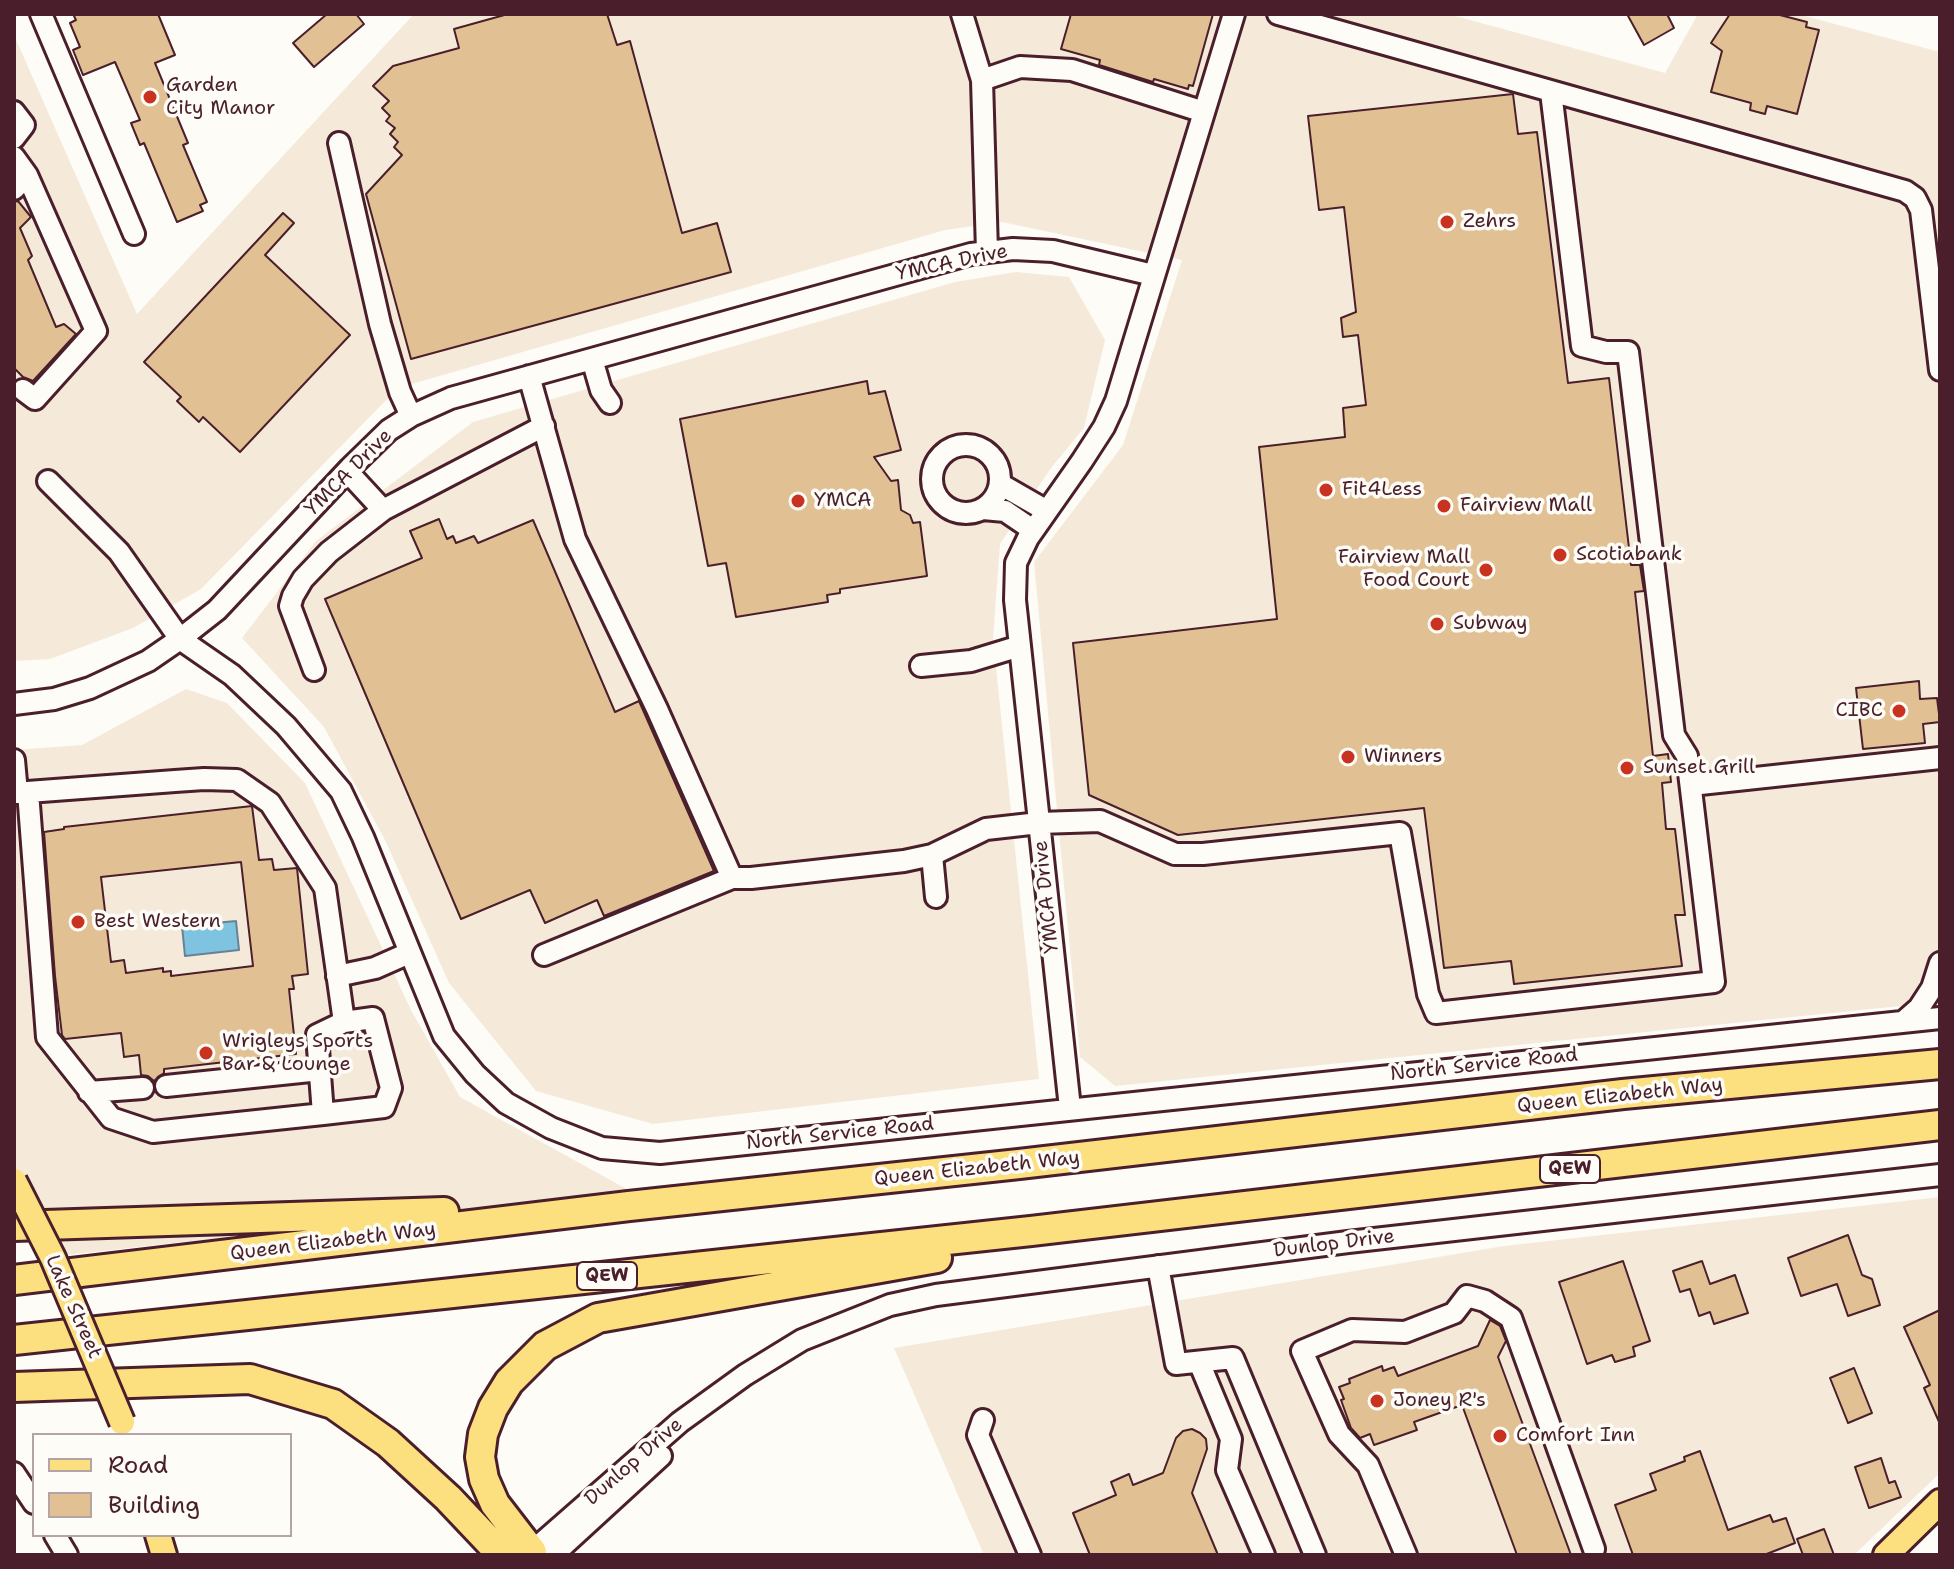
<!DOCTYPE html>
<html>
<head>
<meta charset="utf-8">
<style>
  body { margin:0 }
  #map { position:relative; width:1954px; height:1569px; overflow:hidden; background:#fdfcf7; font-family:"Shantell Sans",sans-serif }
  canvas { display:block }
  .frame { position:absolute; inset:0; border:16px solid #4a1f2b; pointer-events:none }
  .legend { position:absolute; left:32px; top:1433px; width:260px; height:104px; box-sizing:border-box; background:#fdfcf7; border:2px solid #b5a4a5; margin:0; padding:10px 14px; list-style:none; font-size:24px; color:#4a1f2b }
  .legend li { display:flex; align-items:center; gap:16px; height:40px }
  .legend b { width:40px; border:2px solid #b5a4a5 }
</style>
</head>
<body>
<div id="map">
<canvas width="1954" height="1569"></canvas>
<div class="frame"></div>
<ul class="legend">
<li><b style="height:10px;background:#fce080"></b>Road</li>
<li><b style="height:22px;background:#e1c194"></b>Building</li>
</ul>
</div>
<script>
const context = document.querySelector('canvas').getContext('2d');
context.lineJoin = 'round';
function fillPath(path, color) {
  context.fillStyle = color;
  context.fill(path, 'evenodd');
}
function shape(rows) {
  const path = new Path2D();
  for (const r of rows) {
    if (r.length === 3) {
      path.moveTo(r[0] + r[2], r[1]);
      path.arc(r[0], r[1], r[2], 0, 2 * Math.PI);
      continue;
    }
    path.moveTo(r[0], r[1]);
    for (let i = 2; i < r.length; i += 2) path.lineTo(r[i], r[i + 1]);
  }
  return path;
}
function stroke(path, color, width, dash) {
  context.strokeStyle = color;
  context.lineWidth = width;
  context.lineCap = dash ? 'butt' : 'round';
  context.setLineDash(dash || []);
  context.stroke(path);
}
function label(font, color, halo, rows, align = 'center') {
  context.font = font + ' "Shantell Sans",sans-serif';
  context.lineWidth = 7;
  context.setLineDash([]);
  context.textBaseline = 'middle';
  context.strokeStyle = halo;
  context.fillStyle = color;
  for (const [text, x, y, turn = 0] of rows) {
    context.save();
    context.translate(x, y);
    context.rotate((+turn || 0) * Math.PI / 180);
    context.textAlign = isNaN(turn) ? turn : align;
    if (halo) context.strokeText(text, 0, 0);
    context.fillText(text, 0, 0);
    context.restore();
  }
}
fillPath(shape([
  [414,14,1448,14,1665,73,1698,14,1797,14,1940,52,1940,1002,1115,1086,1080,1057,1034,562,1123,445,1182,260,1002,222,945,230,398,388,201,589,133,628,50,659,14,661,14,35,137,314],
  [1016,272,1069,277,1105,340,1084,428,1051,468,1000,544,993,639,1039,1079,653,1124,536,1091,449,983,386,842,324,727,242,638,316,541,473,422,955,282],
  [186,689,227,703,305,783,411,1010,460,1097,632,1192,49,1257,14,1175,14,750,82,745],
  [1940,1197,1940,1473,1854,1555,984,1555,894,1348,1504,1246]
]), '#f5ead9');
const water = shape([
  [236,921,239,950,185,956,182,926,236,921]
]);
fillPath(water, '#7ec3df');
stroke(water, '#698197', 2);
const building = shape([
  [73,14,158,14,175,55,155,63,188,143,183,145,207,202,200,205,203,211,177,222,144,143,140,145,131,123,140,120,115,62,83,75,73,50,80,47,70,23,76,20,73,14],
  [327,14,356,14,364,24,314,67,293,43,327,14],
  [508,14,607,14,617,45,630,41,682,233,717,223,731,272,411,359,366,194,402,155,394,147,398,142,390,134,395,128,386,121,390,116,382,108,389,101,373,86,393,66,459,48,454,29,508,14],
  [1071,14,1213,14,1193,86,1189,85,1188,89,1154,79,1153,82,1099,65,1100,60,1061,49,1071,14],
  [1627,14,1667,14,1674,28,1644,45,1627,14],
  [1730,14,1776,14,1807,22,1806,27,1819,30,1797,114,1767,106,1765,114,1750,110,1751,103,1711,92,1722,51,1711,43,1730,14],
  [1513,94,1518,134,1537,132,1568,383,1609,378,1631,565,1640,565,1644,591,1635,592,1653,756,1668,754,1671,782,1662,783,1666,829,1675,829,1685,915,1675,915,1682,966,1514,984,1511,961,1444,968,1424,808,1178,835,1089,795,1073,643,1277,619,1259,447,1345,437,1343,408,1366,405,1358,335,1343,337,1341,318,1356,312,1344,207,1319,210,1308,116,1513,94],
  [18,201,31,217,20,228,32,256,28,260,56,327,64,324,76,334,33,381,23,377,14,368,14,202,18,201],
  [283,213,294,223,265,255,350,335,240,452,203,417,199,422,177,401,181,397,144,362,283,213],
  [867,381,869,394,885,391,901,450,874,457,891,481,898,480,901,510,910,515,913,523,920,522,927,576,840,589,840,593,827,595,828,602,736,617,726,563,708,566,680,419,867,381],
  [439,519,447,539,453,536,456,543,474,536,478,543,533,520,615,712,639,701,714,871,604,916,597,900,545,923,530,890,461,919,325,599,422,558,410,531,439,519],
  [1919,681,1920,699,1937,698,1940,722,1923,724,1925,743,1863,749,1856,688,1919,681],
  [252,806,259,860,272,859,274,870,297,868,308,974,292,976,294,989,289,989,296,1054,164,1069,164,1073,154,1081,148,1076,141,1075,139,1055,124,1057,121,1033,65,1039,62,1035,55,976,44,832,64,829,64,827,252,806],
  [241,862,253,966,171,976,171,971,163,972,163,968,126,973,124,960,111,962,101,877,241,862],
  [1848,1235,1862,1275,1872,1279,1880,1305,1848,1316,1837,1284,1801,1296,1788,1258,1848,1235],
  [1623,1261,1650,1341,1633,1347,1635,1356,1615,1362,1612,1355,1587,1364,1559,1282,1623,1261],
  [1702,1261,1710,1284,1735,1275,1748,1313,1714,1324,1710,1312,1699,1316,1690,1289,1680,1292,1673,1271,1702,1261],
  [1940,1310,1940,1424,1924,1388,1930,1385,1904,1327,1940,1310],
  [1490,1320,1500,1326,1506,1341,1498,1357,1571,1555,1517,1555,1462,1405,1414,1422,1417,1430,1374,1445,1370,1434,1360,1438,1351,1428,1341,1400,1344,1399,1339,1387,1350,1383,1349,1379,1382,1366,1383,1371,1394,1367,1398,1376,1478,1346,1490,1320],
  [1854,1368,1872,1413,1848,1423,1830,1378,1854,1368],
  [1192,1429,1200,1433,1206,1439,1207,1449,1192,1493,1218,1555,1090,1555,1073,1513,1116,1495,1111,1482,1129,1474,1133,1485,1163,1473,1176,1438,1183,1431,1192,1429],
  [1700,1451,1728,1530,1770,1515,1773,1522,1786,1518,1795,1543,1764,1555,1633,1555,1615,1505,1656,1490,1650,1474,1685,1461,1684,1457,1700,1451],
  [1881,1458,1889,1483,1895,1481,1901,1497,1869,1508,1855,1467,1881,1458],
  [1824,1529,1834,1555,1803,1555,1797,1539,1824,1529]
]);
fillPath(building, '#e1c194');
stroke(building, '#4a1f2b', 2);
const minor = shape([
  [41,14,134,234],
  [962,14,982,80,987,252],
  [1278,14,1905,191,1915,198,1921,210,1940,370],
  [982,80,1020,67,1072,70,1204,112],
  [14,112,24,125,14,138],
  [339,143,380,324,400,392,411,416],
  [14,157,27,175],
  [14,189,27,175,96,331,35,399,23,390],
  [592,359,601,390,610,403],
  [529,376,575,539,657,709,732,878,544,955],
  [966,479,34],
  [48,481,119,552,180,639,232,675,286,726,341,791,363,837,444,1036,475,1074,506,1103,551,1128,602,1148,660,1153,1940,1018],
  [1000,484,1047,511],
  [983,509,1005,511,1033,530],
  [383,510,544,426],
  [921,666,971,661,1020,646],
  [314,670,290,606,293,596,303,579,329,552,383,510,347,471],
  [14,704,54,699,90,688,148,661,180,639,217,610,350,468,389,430,411,416,451,398,971,254,1013,249,1053,251,1153,275],
  [14,760,17,793,28,792,175,781,204,779,237,780,270,803,325,888,344,1022,317,1035,323,1114,153,1132,111,1118,47,1037,28,792],
  [1691,785,1940,758],
  [932,855,936,897],
  [732,878,751,878,904,861,932,855,986,829,1039,823,1100,821,1175,854,1203,854,1400,833,1428,994,1436,1013,1714,982,1687,756,1674,735,1628,352,1606,352,1582,346,1551,92],
  [337,976,375,968,409,953],
  [1903,1022,1919,1008,1932,988,1940,963],
  [166,1086,320,1070],
  [89,1092,143,1088],
  [1070,1108,1015,600,1016,563,1028,538,1082,461,1104,427,1116,401,1234,14],
  [323,1114,384,1107,391,1088,373,1018,344,1022],
  [1158,1266,1176,1364,1233,1358,1315,1555],
  [1199,1362,1231,1439,1227,1470,1264,1555],
  [983,1420,978,1435,1030,1555],
  [14,1473,34,1503],
  [55,1535,67,1555],
  [528,1555,680,1422,745,1375,802,1340,890,1305,936,1295,1348,1242,1940,1175],
  [553,1555,661,1456],
  [1406,1555,1368,1465,1339,1434,1302,1351,1352,1330,1405,1332,1454,1313,1467,1296,1485,1301,1511,1318,1594,1549]
]);
const major = shape([
  [158,1535,164,1555],
  [1886,1555,1940,1502]
]);
const highway = shape([
  [14,1226,444,1212],
  [14,1280,629,1206,1019,1164,1623,1094,1940,1064],
  [14,1340,1031,1231,1940,1125],
  [14,1387,250,1379,333,1404,388,1443,448,1498,502,1555],
  [532,1552,495,1504,484,1479,480,1457,483,1434,493,1408,509,1382,545,1346,598,1318,937,1258]
]);
stroke(minor, '#4a1f2b', 26);
stroke(major, '#4a1f2b', 30);
stroke(highway, '#4a1f2b', 34);
stroke(minor, '#fdfcf7', 20);
stroke(major, '#fce080', 24);
stroke(highway, '#fce080', 28);
const majorBridge = shape([
  [14,1181,53,1258,122,1422]
]);
stroke(majorBridge, '#4a1f2b', 30, []);
stroke(majorBridge, '#fce080', 24);
for (const [x, y, r, color] of [
  [150,97,8,"#c8321e"],
  [1447,222,8,"#c8321e"],
  [1326,490,8,"#c8321e"],
  [798,501,8,"#c8321e"],
  [1444,506,8,"#c8321e"],
  [1560,555,8,"#c8321e"],
  [1486,570,8,"#c8321e"],
  [1437,624,8,"#c8321e"],
  [1899,711,8,"#c8321e"],
  [1348,757,8,"#c8321e"],
  [1627,768,8,"#c8321e"],
  [78,922,8,"#c8321e"],
  [206,1053,8,"#c8321e"],
  [1377,1401,8,"#c8321e"],
  [1500,1436,8,"#c8321e"]
]) {
  const dot = new Path2D();
  dot.arc(x, y, r, 0, 2 * Math.PI);
  context.fillStyle = color;
  context.fill(dot);
  stroke(dot, '#fdfcf7', 3);
}
for (const [x, y, w] of [
  [1570,1169,60],
  [607,1276,60]
]) {
  const box = new Path2D();
  box.roundRect(x - w / 2, y - 14, w, 28, 6);
  context.fillStyle = '#fdfcf7';
  context.fill(box);
  stroke(box, '#4a1f2b', 2);
}
label('bold 18px', '#4a1f2b', null, [
  ["QEW",1570,1169],
  ["QEW",607,1276]
]);
label('20px', '#4a1f2b', '#fdfcf7', [
  ["Garden",166,86],
  ["City Manor",166,109],
  ["Zehrs",1463,222],
  ["Fit4Less",1342,490],
  ["YMCA",814,501],
  ["Fairview Mall",1460,506],
  ["Scotiabank",1576,555],
  ["Fairview Mall",1470,558,"right"],
  ["Food Court",1470,581,"right"],
  ["Subway",1453,624],
  ["CIBC",1883,711,"right"],
  ["Winners",1364,757],
  ["Sunset Grill",1643,768],
  ["Best Western",94,922],
  ["Wrigleys Sports",222,1042],
  ["Bar & Lounge",222,1065],
  ["Joney R's",1393,1401],
  ["Comfort Inn",1516,1436]
], 'left');
label('20px', '#4a1f2b', '#fdfcf7', [
  ["YMCA Drive",952,263,-12],
  ["YMCA Drive",349,473,-45],
  ["YMCA Drive",1047,897,-96],
  ["North Service Road",1484,1065,-6],
  ["Queen Elizabeth Way",1620,1096,-6],
  ["North Service Road",840,1134,-6],
  ["Queen Elizabeth Way",977,1169,-6],
  ["Queen Elizabeth Way",333,1242,-7],
  ["Dunlop Drive",1334,1244,-7],
  ["Lake Street",73,1307,66],
  ["Dunlop Drive",634,1462,-41]
]);
</script>
</body>
</html>
